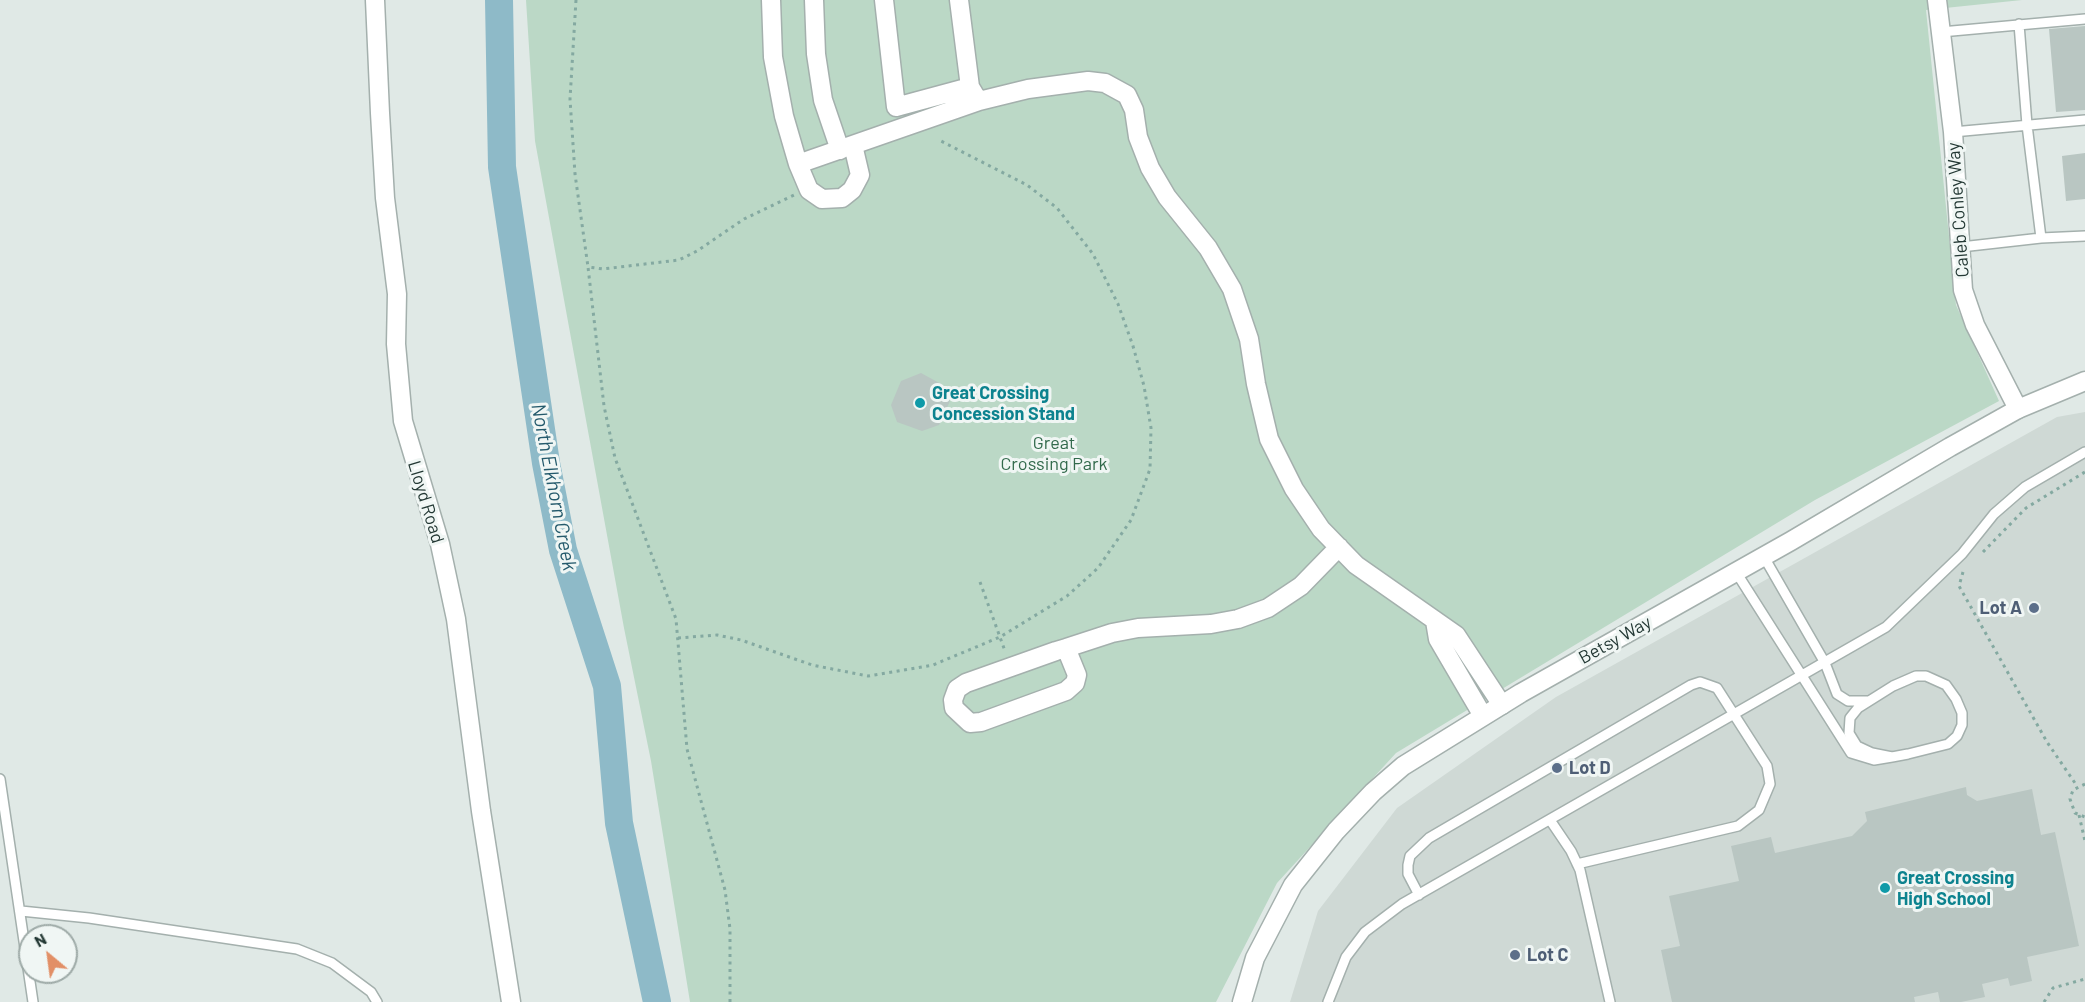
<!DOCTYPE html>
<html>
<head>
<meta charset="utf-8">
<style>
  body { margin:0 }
  #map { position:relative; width:2085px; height:1002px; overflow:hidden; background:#e0e9e6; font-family:Barlow,sans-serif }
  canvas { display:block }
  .north { position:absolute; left:18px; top:924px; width:60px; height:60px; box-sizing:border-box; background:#f0f6f4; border:2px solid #9eaaa7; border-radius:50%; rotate:331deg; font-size:16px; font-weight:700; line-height:24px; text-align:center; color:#233834 }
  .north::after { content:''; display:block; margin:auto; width:21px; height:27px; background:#e28f66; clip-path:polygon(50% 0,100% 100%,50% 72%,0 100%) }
</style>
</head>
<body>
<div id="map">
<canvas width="2085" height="1002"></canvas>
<div class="north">N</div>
</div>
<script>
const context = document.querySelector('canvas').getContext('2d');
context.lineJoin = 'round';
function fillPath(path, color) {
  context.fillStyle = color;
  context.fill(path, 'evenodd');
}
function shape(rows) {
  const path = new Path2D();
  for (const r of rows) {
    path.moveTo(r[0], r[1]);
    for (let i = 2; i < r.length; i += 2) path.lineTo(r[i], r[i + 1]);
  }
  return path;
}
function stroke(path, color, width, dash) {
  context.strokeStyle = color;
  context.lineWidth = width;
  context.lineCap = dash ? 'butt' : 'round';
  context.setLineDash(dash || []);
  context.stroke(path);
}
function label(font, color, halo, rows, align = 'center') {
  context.font = font + ' Barlow,sans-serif';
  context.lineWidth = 6;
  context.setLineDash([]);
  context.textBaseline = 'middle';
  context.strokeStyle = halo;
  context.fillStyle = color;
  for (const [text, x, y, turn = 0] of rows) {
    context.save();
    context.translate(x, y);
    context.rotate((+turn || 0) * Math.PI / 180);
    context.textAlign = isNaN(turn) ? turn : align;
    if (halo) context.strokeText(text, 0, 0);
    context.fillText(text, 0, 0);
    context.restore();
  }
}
fillPath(shape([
  [2085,412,2085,1002,1290,1002,1318,911,1397,808,1556,697,2057,417]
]), '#cfd9d5');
fillPath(shape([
  [526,0,2022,0,1926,10,1956,305,1999,401,1815,500,1396,753,1277,883,1216,1002,690,1002,651,761,624,628,535,141]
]), '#bbd8c6');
stroke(shape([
  [499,0,502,167,546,463,563,550,607,686,619,823,657,1002]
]), '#8ebac8', 28);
fillPath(shape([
  [2085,26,2085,110,2056,112,2049,29],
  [2085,153,2085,199,2066,201,2062,156],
  [921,373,943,385,950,401,939,425,922,431,897,422,891,405,901,381],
  [1966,787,1967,795,1977,801,2032,789,2041,835,2055,832,2079,946,2027,957,2032,981,2010,986,2008,978,1982,984,1985,997,1961,1002,1940,1002,1938,992,1914,997,1915,1002,1672,1002,1661,950,1680,946,1669,896,1739,881,1731,846,1771,837,1775,853,1852,836,1867,821,1865,812]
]), '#b9c6c2');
const service = shape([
  [1941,32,2085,19],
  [1953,132,2085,120],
  [2041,238,2085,236],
  [1961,247,2041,238,2027,125,2019,24],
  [1764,557,1825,663,1837,694,1848,701,1867,701],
  [1736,572,1851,753,1874,760,1892,757,1908,754,1948,744,1957,736,1962,725,1962,713,1956,699,1946,685,1926,676,1916,676,1893,686,1858,708,1850,718,1849,733,1857,746,1872,753,1892,757],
  [0,779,33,1002],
  [1550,820,1571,851,1580,870,1610,1002],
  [1419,895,1408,874,1408,865,1410,856,1429,838,1691,685,1700,682,1717,688,1767,766,1770,784,1759,810,1738,826,1577,864],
  [21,911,89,918,297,949,332,963,371,992,377,1002],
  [1328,1002,1346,957,1365,932,1402,904,1886,627,1962,554,1994,514,2025,487,2085,452]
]);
const minor = shape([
  [375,0,380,113,385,198,397,294,396,344,403,421,440,544,456,619,481,811,511,1002],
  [771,0,773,57,784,116,798,164,979,101,1028,89,1088,81,1105,83,1127,95,1134,110,1138,137,1150,168,1167,197,1208,248,1232,289,1249,339,1256,384,1269,439,1294,489,1321,529,1356,565,1456,635,1502,705],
  [814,0,816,54,823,100,840,150],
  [884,0,896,107,970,87],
  [959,0,970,87,976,97],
  [1937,0,1953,132,1963,290,1975,325,2018,409],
  [798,164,809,190,822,199,842,198,852,190,860,175,853,145],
  [1435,621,1438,639,1483,716],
  [1066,648,1077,675,1075,683,1066,691,981,722,970,723,954,708,953,700,957,689,966,683,1056,651,1066,648,1112,633,1138,628,1211,624,1238,619,1268,608,1301,586,1339,547]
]);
const tertiary = shape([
  [1242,1002,1255,958,1293,885,1336,831,1373,792,1403,766,1521,693,1791,541,1950,447,2018,409,2085,381]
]);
stroke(service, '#a4b0ad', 12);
stroke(minor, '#a4b0ad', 21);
stroke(tertiary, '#a4b0ad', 21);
stroke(shape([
  [576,0,570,99,575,174,588,267],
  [1983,552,2026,508,2085,472],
  [1963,572,1959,586,2047,742,2077,786],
  [980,582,1005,651],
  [678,638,717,635,741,640,812,665,868,676,933,665,1000,637,1067,596,1098,568,1131,520,1150,469,1151,428,1144,386,1133,346,1118,304,1093,254,1057,208,1027,185,941,141],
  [2085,784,2073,790,2070,799,2075,813,2085,817],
  [2079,815,2085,841],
  [730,1002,730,929,725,890,687,749,676,619,615,458,604,406,588,267,603,269,679,260,697,251,744,219,794,195],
  [2044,1002,2053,988,2085,979]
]), '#84a9a1', 3, [3, 4.5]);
stroke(service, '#fff', 9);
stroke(minor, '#fff', 18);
stroke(tertiary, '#fff', 18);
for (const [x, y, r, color] of [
  [920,403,6,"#0f9aa8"],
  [2034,608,6,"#5c6f8a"],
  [1557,768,6,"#5c6f8a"],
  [1885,888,6,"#0f9aa8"],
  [1515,955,6,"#5c6f8a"]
]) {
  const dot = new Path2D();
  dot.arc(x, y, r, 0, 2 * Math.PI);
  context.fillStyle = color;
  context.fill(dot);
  stroke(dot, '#f0f6f4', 2);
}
label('18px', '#233834', '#f0f6f4', [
  ["Caleb Conley Way",1958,210,-94],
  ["Lloyd Road",426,502,73],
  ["Betsy Way",1615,640,-29]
]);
label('bold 18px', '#0d838f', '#f0f6f4', [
  ["Great Crossing",932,393],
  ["Concession Stand",932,414],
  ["Great Crossing",1897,878],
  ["High School",1897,899]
], 'left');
label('18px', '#326a4c', '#f0f6f4', [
  ["Great",1054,443],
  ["Crossing Park",1054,464]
]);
label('bold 18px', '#4e5e75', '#f0f6f4', [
  ["Lot A",2022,608,"right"],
  ["Lot D",1569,768],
  ["Lot C",1527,955]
], 'left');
label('italic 20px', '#245a6c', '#f0f6f4', [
  ["North Elkhorn Creek",554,487,79]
]);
</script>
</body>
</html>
